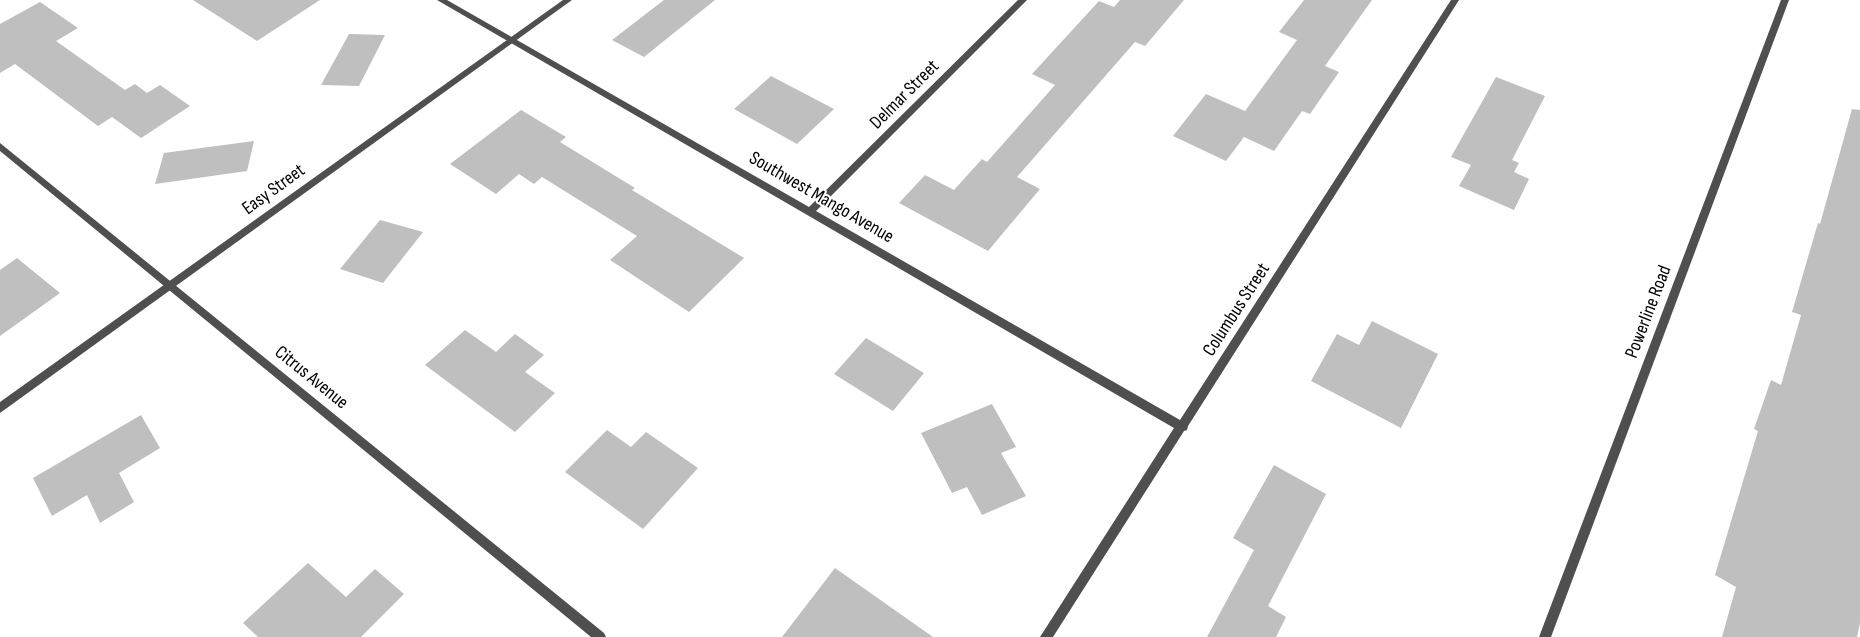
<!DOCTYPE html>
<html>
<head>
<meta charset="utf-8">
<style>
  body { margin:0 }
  canvas { display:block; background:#fff }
</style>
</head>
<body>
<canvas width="1860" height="637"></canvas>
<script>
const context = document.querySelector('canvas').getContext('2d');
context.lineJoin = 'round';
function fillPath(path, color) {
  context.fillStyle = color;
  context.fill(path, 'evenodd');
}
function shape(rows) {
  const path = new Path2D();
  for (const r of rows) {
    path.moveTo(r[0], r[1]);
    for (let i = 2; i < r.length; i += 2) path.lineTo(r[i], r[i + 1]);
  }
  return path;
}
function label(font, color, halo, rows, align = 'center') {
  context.font = font + ' "Sofia Sans Condensed",sans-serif';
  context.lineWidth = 4;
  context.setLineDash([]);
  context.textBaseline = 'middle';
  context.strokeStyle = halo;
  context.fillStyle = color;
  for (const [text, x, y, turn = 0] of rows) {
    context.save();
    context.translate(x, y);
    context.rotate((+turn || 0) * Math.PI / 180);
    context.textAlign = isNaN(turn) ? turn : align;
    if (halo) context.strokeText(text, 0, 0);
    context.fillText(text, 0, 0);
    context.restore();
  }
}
fillPath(shape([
  [193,0,320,0,257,41],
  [664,0,715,0,644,57,612,40],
  [1120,0,1184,0,1145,46,1135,42,1017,177,1040,189,988,251,899,203,925,175,954,190,982,159,987,162,1055,85,1032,74,1099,1,1114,7],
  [1304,0,1372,0,1325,66,1339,72,1310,114,1302,111,1274,151,1244,137,1226,161,1173,136,1206,94,1245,111,1297,40,1279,32],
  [40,2,78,28,56,41,125,90,135,84,147,93,160,85,190,106,141,138,112,117,98,126,15,64,0,73,0,24],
  [349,34,385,35,359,86,321,85],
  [771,76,834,109,797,144,734,109],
  [1496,77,1545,96,1512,160,1519,163,1514,172,1529,179,1514,210,1459,186,1471,165,1451,157],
  [1852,109,1860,110,1860,623,1857,637,1722,637,1736,587,1715,575,1758,431,1754,429,1771,380,1781,385,1801,315,1792,312,1818,223,1820,224],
  [521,110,566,137,560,142,635,188,632,190,744,258,689,312,610,260,637,236,542,177,534,184,519,174,496,194,450,164],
  [254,141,247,171,155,184,164,153],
  [380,220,423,232,383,283,340,269],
  [17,258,60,293,0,336,0,270],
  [1372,321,1438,354,1401,428,1311,381,1337,334,1359,345],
  [465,330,496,352,515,334,544,355,525,372,555,393,515,432,425,365],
  [866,338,924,373,893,411,834,374],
  [992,404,1016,447,1001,453,1026,496,982,515,967,487,952,493,921,433],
  [141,415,160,448,119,473,134,502,100,523,87,495,52,516,33,478],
  [607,430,631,447,646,432,698,468,643,529,565,472],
  [1274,465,1326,494,1268,606,1286,617,1276,637,1207,637,1254,550,1233,538],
  [308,563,346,597,375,569,404,594,361,637,258,637,243,623],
  [835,568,933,637,782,637]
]), '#bfbfbf');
fillPath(shape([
  [437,0,447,0,809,207,1018,0,1027,0,816,211,1180,420,1451,0,1459,0,1188,426,1187,430,1184,431,1053,637,1040,637,1174,428,437,0],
  [1781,0,1789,0,1551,637,1539,637,1781,0],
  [0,143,604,633,606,637,591,637,0,151,0,143]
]), '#4f4f4f');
fillPath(shape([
  [563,0,572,0,0,413,0,402,563,0]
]), '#4f4f4f');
label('19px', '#000', '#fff', [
  ["Delmar Street",905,95,-45],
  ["Easy Street",274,190,-36],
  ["Southwest Mango Avenue",821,198,30],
  ["Columbus Street",1237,310,-57],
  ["Powerline Road",1649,312,-69],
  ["Citrus Avenue",311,378,39]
]);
</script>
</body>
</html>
